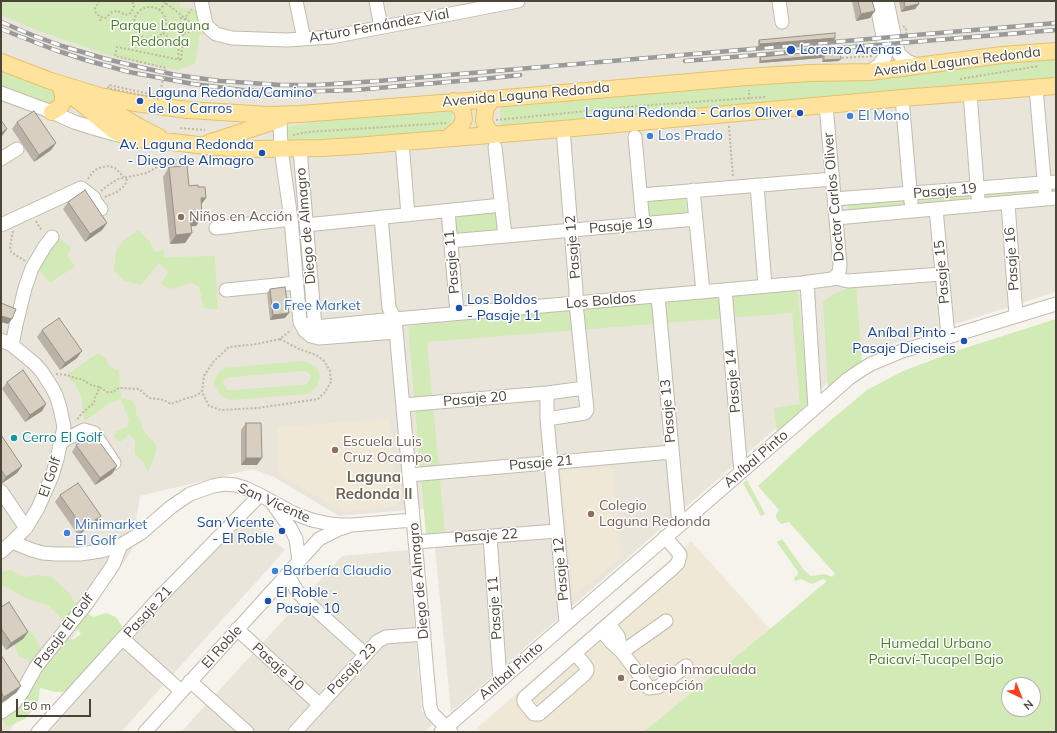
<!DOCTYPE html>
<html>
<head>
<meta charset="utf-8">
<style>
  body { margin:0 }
  #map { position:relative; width:1057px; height:733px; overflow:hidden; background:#f6f3ec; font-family:Mulish,sans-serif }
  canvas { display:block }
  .frame { position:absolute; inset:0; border:2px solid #4b4439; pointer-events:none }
  .north { position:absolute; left:1001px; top:677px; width:40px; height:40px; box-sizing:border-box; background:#fff; border:1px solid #b7b4b0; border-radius:50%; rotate:137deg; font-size:11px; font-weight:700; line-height:16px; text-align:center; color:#4b4439 }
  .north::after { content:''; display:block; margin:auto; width:14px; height:18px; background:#fc3f1d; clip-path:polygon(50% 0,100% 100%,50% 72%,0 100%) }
  .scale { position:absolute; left:16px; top:699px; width:75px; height:18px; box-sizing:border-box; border:2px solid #4b4439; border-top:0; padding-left:5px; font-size:12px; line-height:14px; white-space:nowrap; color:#4b4439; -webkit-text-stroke:3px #fff; paint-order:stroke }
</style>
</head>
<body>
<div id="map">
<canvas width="1057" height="733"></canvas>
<div class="frame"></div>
<div class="north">N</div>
<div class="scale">50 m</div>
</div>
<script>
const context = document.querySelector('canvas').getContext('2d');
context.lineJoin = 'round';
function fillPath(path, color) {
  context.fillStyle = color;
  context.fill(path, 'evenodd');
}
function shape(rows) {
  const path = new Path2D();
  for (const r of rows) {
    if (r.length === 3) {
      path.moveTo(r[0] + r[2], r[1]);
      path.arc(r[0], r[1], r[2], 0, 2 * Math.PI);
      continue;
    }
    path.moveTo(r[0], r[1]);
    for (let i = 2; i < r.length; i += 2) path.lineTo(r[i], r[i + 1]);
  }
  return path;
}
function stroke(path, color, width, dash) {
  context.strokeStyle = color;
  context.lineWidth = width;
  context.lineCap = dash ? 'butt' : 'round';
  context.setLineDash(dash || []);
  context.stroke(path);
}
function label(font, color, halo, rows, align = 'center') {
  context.font = font + ' Mulish,sans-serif';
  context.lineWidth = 3;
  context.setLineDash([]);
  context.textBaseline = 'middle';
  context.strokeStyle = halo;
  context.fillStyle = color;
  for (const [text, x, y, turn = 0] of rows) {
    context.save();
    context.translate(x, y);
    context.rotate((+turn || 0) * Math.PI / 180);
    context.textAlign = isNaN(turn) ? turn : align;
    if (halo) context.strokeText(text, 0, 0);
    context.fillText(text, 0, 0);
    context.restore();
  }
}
fillPath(shape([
  [1,1,1056,1,1056,292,861,354,451,712,431,508,339,516,274,477,253,469,140,496,131,552,9,732,1,732],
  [245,515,285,550,121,732,46,732],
  [408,550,422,711,435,723,424,732,181,732,342,556]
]), '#eae5da');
fillPath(shape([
  [389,419,396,506,344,512,278,474,277,427],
  [613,468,621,557,574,597,560,471],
  [691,541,770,629,643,732,481,732,477,728]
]), '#efe8d6');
fillPath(shape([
  [1,1,179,1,180,7,201,11,211,33,200,34,195,64,178,70,146,64,112,56,39,31,1,15],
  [1056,58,1056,78,501,129,500,108,747,82,749,95,748,82,926,72],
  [1,69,54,89,61,97,51,105,1,87],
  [452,102,452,133,284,143,284,130,290,126,331,120,352,116],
  [1056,186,1056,195,848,210,848,202],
  [685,193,687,215,643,219,641,196],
  [496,211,499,233,453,238,452,216],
  [139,230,150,242,154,252,163,250,165,257,215,256,218,310,204,308,199,287,192,283,170,289,161,284,168,272,159,263,141,285,125,281,114,271,116,251,125,239],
  [57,236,71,248,67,256,75,266,50,283,37,267],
  [856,286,862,362,828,390,823,302,835,293],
  [795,289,798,294,809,403,777,432,774,408,800,404,792,313,427,342,445,534,426,535,408,326],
  [1056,319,1056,732,643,732,770,629,827,581,823,579,812,584,801,579,795,581,794,578,798,574,798,572,777,542,782,539,804,570,811,576,825,574,832,577,835,574,789,522,781,524,777,520,776,515,779,510,758,486,813,435,867,390,903,371,962,349],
  [1009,685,1033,685,1033,709,1009,709],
  [98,353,106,358,109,366,119,371,121,398,131,400,136,407,136,414,141,421,142,429,156,445,156,452,148,472,143,462,135,454,135,441,129,434,120,442,114,438,116,431,127,427,129,420,121,399,108,404,84,421,82,401,78,389,67,375],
  [303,361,309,363,316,367,319,372,320,377,317,386,312,391,305,394,232,400,221,396,215,386,214,381,217,375,220,371,224,368],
  [303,371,307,372,310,374,311,377,308,383,303,385,231,390,227,390,223,383,224,380,227,378,231,377],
  [747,480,765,514,761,516,743,483],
  [11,570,25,577,38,575,52,577,69,593,77,606,93,617,106,613,116,617,122,626,117,638,105,647,97,656,99,667,70,692,55,692,40,688,38,703,25,719,6,727,1,714,27,700,29,685,34,673,42,671,47,661,32,662,19,656,14,645,23,639,19,629,27,628,35,637,40,648,58,636,72,640,81,634,75,626,63,620,48,605,36,602,20,595,1,584,1,572]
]), '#d2eab5');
const minor = shape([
  [201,1,206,24,209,28,216,34,232,38,287,40,331,37,518,1],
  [296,1,304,39],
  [376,1,381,27],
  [779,1,782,22],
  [887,1,896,44,899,54,907,61,919,66],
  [870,72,879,65,885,57,886,52,876,1],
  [1036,88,1045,191],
  [1,93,52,112,74,122,100,130,118,135],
  [970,93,978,197],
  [902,98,911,202],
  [280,119,281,149,291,219,300,322,305,331,311,336,319,338,396,332],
  [563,129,576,291,576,303,587,410,585,413,547,419,547,393,585,388],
  [635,137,643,224],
  [402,142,408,215],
  [495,147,505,236],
  [300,149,315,327],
  [1,159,17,149],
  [757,185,765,286],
  [693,190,703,292],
  [641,195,833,179],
  [834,199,1056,182],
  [1008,203,1016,316],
  [936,209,948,336],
  [448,211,457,313],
  [381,217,389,308,395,319,430,706,432,713,451,732],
  [836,218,1056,198],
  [1,225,81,188,94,198,95,202,101,209],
  [306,225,502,205],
  [216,228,291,219],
  [450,241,696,219],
  [834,278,848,281,942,274],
  [807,282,815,408],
  [226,290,297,283],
  [725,290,741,472],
  [658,296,679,525],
  [300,322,309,326,315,327,395,319,802,283,832,279,837,275,839,272,840,265,826,105],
  [1,340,12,345,35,364,42,372,51,386,56,395,60,408,64,427,57,459,52,476,38,508,26,528,12,542,1,552],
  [12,345,16,325,25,288,32,268,45,246,52,237],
  [403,405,547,393],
  [547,419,566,623],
  [61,442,84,430,94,433,114,463],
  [409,475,672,452],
  [1,491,26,528],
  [273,504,291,529,296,539,299,561],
  [490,536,500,680],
  [12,542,32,550,43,553,56,554,80,554,101,551,121,545,141,533,171,507,190,494,213,486,224,484,235,485,245,488,260,495,293,513,312,520,330,524,341,525,352,525,413,520],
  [415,542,557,531],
  [287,574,297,591,304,599,365,654],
  [609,624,618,636,622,652],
  [237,629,320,705],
  [601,630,611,642,622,652,649,688,658,687,686,666],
  [123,639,181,691],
  [622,652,666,621],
  [575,653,585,665,587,668,587,671,585,674,539,714,534,714,524,702,524,698,575,653,673,568,678,563,680,555,678,552,665,537],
  [190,681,247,732],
  [1,712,13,704,21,694,36,667,87,603,113,565,121,545],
  [38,732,159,598,260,495],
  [145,732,319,539,339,529,346,527],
  [295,732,378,641,386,637,424,634],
  [441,732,815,408,848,379,861,370,871,364,902,351,1056,304]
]);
const major = shape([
  [1,62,48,80,77,89,100,96,135,103,188,110,269,115,300,114,493,99,747,77,810,73,870,72,1002,55,1056,51],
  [61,89,80,102,113,130,128,137,146,140,173,142,214,147,257,149,322,148,355,146,563,129,902,98,1056,86],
  [493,99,487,106,485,111,484,121,488,130,494,135],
  [90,107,93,106,99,105,106,107,141,128,159,137],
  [52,112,60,107,63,102,63,95,61,89],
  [448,138,460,128,464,119,463,113,462,110,454,101],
  [208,143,281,119]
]);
stroke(minor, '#c2bbae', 15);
stroke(major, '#e6c16a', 18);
stroke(shape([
  [98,1,99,2,95,8,96,13,101,17,105,18,109,15,112,12,118,11,125,15,131,13,134,6,132,1],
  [163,1,194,25],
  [150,23,16],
  [159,10,166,3],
  [100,21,101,17],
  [903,26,906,28,907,38],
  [163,33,179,46],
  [184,33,197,30],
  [829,41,830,52],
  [842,58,873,56,872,44],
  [178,59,181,15],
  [181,60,185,18,192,9],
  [960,79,1039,66],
  [749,99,749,90],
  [496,120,637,106,765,97],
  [729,126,733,177],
  [180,128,205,130],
  [293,135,308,132,446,123],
  [175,169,176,159,185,159,193,164,191,165,186,166],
  [88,179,93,172,98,168,109,166,115,168,124,177],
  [101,191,107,186,118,179,147,173,159,166,168,165,170,163,175,162],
  [105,197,117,192,123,187,126,183,127,178],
  [36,221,42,231],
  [13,231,10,247,11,252,25,261],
  [280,339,299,349,305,351,316,355,324,361,330,371,331,382,325,392,318,399,258,408,221,410,209,406,202,392,204,376,214,361,229,347,257,344,280,339,291,330],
  [56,374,67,375,78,379,81,379,91,385,99,387,98,392,95,397,94,403,83,412,76,421],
  [100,387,107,392,114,392,116,389,121,388,139,389,149,398,164,400,171,404,187,398,193,397,202,392]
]), '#c4b79f', 2, [2, 2]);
stroke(minor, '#fff', 13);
stroke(major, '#ffe39c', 16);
const rail = shape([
  [1,22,32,35,62,46,106,59,148,69,176,75,220,81,281,85,318,85,378,81,1056,23],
  [1,29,55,50,89,61,129,72,193,84,242,90,288,92,355,90,482,79,520,75],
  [685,61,1056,30]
]);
stroke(rail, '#9a9a9a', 4.5);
stroke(rail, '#fff', 3, [9]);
stroke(shape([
  [159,99,108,88,109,85,159,96,166,68,115,56,117,47,181,60]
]), '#c4b79f', 2, [2, 2]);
fillPath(shape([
  [852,1,872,1,870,18,856,21],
  [899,1,918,1,919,4,915,9,901,12],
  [759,40,834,41,758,47,758,42],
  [836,50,839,61,822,62,822,58,759,63,759,59,760,57],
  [17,122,56,143,51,150,34,162,12,129],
  [169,167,189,186,198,187,206,198,201,204,202,217,196,226,191,226,185,243,170,244,163,177],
  [68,202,107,223,102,230,85,242,63,209],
  [270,289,285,318,270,320,267,293],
  [42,330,77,358,60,370,37,337],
  [7,382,46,404,42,411,25,422,2,389],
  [246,423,257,465,241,465,241,430],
  [1,435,22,466,17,473,1,484],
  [76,445,117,466,112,474,95,485,72,452],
  [60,495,96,523,78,535,55,502],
  [1,607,28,632,23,639,6,650,1,643],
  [1,655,21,686,16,693,1,703]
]), '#bab2a6');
fillPath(shape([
  [919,4,915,9,901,12,905,7],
  [875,11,870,18,856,21,861,14],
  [835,38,834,41,758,47,760,44],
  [824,55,822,58,759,63,761,61],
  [841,59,839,61,822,62,824,60],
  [7,129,2,136,1,136,1,133],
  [56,143,51,150,34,162,39,155],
  [201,198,206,198,199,207],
  [202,217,196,226,183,227,190,218],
  [107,223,102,230,85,242,90,234],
  [192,233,185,243,170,244,176,235],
  [289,313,285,318,270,320,273,315],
  [1,316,12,319,8,324,1,322],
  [82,351,77,358,60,370,65,363],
  [46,404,42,411,25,422,30,415],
  [246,458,262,458,257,465,241,465],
  [22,466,17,473,1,484,6,477],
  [117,466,112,474,95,485,100,478],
  [101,516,96,523,78,535,83,528],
  [28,632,23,639,6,650,11,643],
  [21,686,16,693,1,703,1,702,4,697]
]), '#979187');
const building = shape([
  [858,1,872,1,875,11,861,14,858,1],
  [904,1,918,1,919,4,905,7,904,1],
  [835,33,835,38,760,44,759,40,835,33],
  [836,50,836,51,840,51,841,59,824,60,824,55,761,61,760,57,836,50],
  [34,111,56,143,39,155,17,122,34,111],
  [1,120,7,129,1,133,1,120],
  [187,166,189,186,198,185,198,187,205,187,206,198,201,198,202,217,190,218,192,233,176,235,169,167,187,166],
  [85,190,107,223,90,234,68,202,85,190],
  [285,287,289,313,273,315,270,289,285,287],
  [1,303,16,309,12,319,1,316,1,303],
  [59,318,82,351,65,363,42,330,59,318],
  [23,370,46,404,30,415,7,382,23,370],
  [246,423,261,423,262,458,246,458,246,423],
  [93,433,117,466,100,478,76,445,93,433],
  [1,435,22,466,6,477,1,470,1,435],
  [78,483,101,516,83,528,60,495,78,483],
  [9,602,28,632,11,643,1,628,1,607,9,602],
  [1,655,21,686,4,697,1,692,1,655]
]);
fillPath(building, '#d8cfc1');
stroke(building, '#979187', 1);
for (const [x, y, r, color] of [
  [791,50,5,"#1a4fb4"],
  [140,101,4,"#1a4fb4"],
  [800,113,4,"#1a4fb4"],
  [850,116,4,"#3f7fe0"],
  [650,136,4,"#3f7fe0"],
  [262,153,4,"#1a4fb4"],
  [181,217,4,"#8d6e63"],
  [276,306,4,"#3f7fe0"],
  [459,308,4,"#1a4fb4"],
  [964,341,4,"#1a4fb4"],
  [14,438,4,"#0f9aa8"],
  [335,450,4,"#8d6e63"],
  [591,514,4,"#8d6e63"],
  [282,531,4,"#1a4fb4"],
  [67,533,4,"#3f7fe0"],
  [275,571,4,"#3f7fe0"],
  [268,601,4,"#1a4fb4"],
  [621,678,4,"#8d6e63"]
]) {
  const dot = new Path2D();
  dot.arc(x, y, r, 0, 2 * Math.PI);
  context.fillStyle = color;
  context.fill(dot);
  stroke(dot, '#fff', 1.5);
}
label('14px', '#4a7f2a', '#fff', [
  ["Parque Laguna",160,26],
  ["Redonda",160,42],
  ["Humedal Urbano",936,644],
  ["Paicaví-Tucapel Bajo",936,660]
]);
label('14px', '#4b4439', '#fff', [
  ["Arturo Fernández Vial",379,26,-10],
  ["Avenida Laguna Redonda",957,62,-7],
  ["Avenida Laguna Redonda",526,95,-5],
  ["Pasaje 19",945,191,-5],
  ["Doctor Carlos Oliver",834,197,-95],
  ["Diego de Almagro",306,226,-95],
  ["Pasaje 19",621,226,-5],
  ["Pasaje 12",573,247,-95],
  ["Pasaje 16",1012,259,-94],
  ["Pasaje 11",452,262,-95],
  ["Pasaje 15",942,272,-95],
  ["Los Boldos",601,301,-5],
  ["Pasaje 14",733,381,-95],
  ["Pasaje 20",475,399,-5],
  ["Pasaje 13",668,411,-95],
  ["Aníbal Pinto",756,459,-41],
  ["Pasaje 21",541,463,-5],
  ["El Golf",50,477,-71],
  ["San Vicente",274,503,24],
  ["Pasaje 22",486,536,-4],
  ["Pasaje 12",561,569,-95],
  ["Diego de Almagro",419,581,-95],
  ["Pasaje 11",495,608,-94],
  ["Pasaje 21",148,612,-48],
  ["Pasaje El Golf",64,631,-53],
  ["El Roble",222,647,-48],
  ["Pasaje 10",278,667,42],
  ["Pasaje 23",352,669,-47],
  ["Aníbal Pinto",511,671,-41]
]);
label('14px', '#164399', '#fff', [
  ["Lorenzo Arenas",800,50],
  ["Laguna Redonda/Camino",148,93],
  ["de los Carros",148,109],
  ["Laguna Redonda - Carlos Oliver",792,113,"right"],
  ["Av. Laguna Redonda",254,145,"right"],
  ["- Diego de Almagro",254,161,"right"],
  ["Los Boldos",467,300],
  ["- Pasaje 11",467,316],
  ["Aníbal Pinto -",956,333,"right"],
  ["Pasaje Dieciseis",956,349,"right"],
  ["San Vicente",274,523,"right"],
  ["- El Roble",274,539,"right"],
  ["El Roble -",276,593],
  ["Pasaje 10",276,609]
], 'left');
label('14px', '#366cbe', '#fff', [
  ["El Mono",858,116],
  ["Los Prado",658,136],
  ["Free Market",284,306],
  ["Minimarket",75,525],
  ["El Golf",75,541],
  ["Barbería Claudio",283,571]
], 'left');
label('14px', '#785e54', '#fff', [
  ["Niños en Acción",189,217],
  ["Escuela Luis",343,442],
  ["Cruz Ocampo",343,458],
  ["Colegio",599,506],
  ["Laguna Redonda",599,522],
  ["Colegio Inmaculada",629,670],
  ["Concepción",629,686]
], 'left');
label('14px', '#0d838f', '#fff', [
  ["Cerro El Golf",22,438]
], 'left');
label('bold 15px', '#6e6250', '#fff', [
  ["Laguna",374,477],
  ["Redonda II",374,494]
]);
</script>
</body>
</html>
